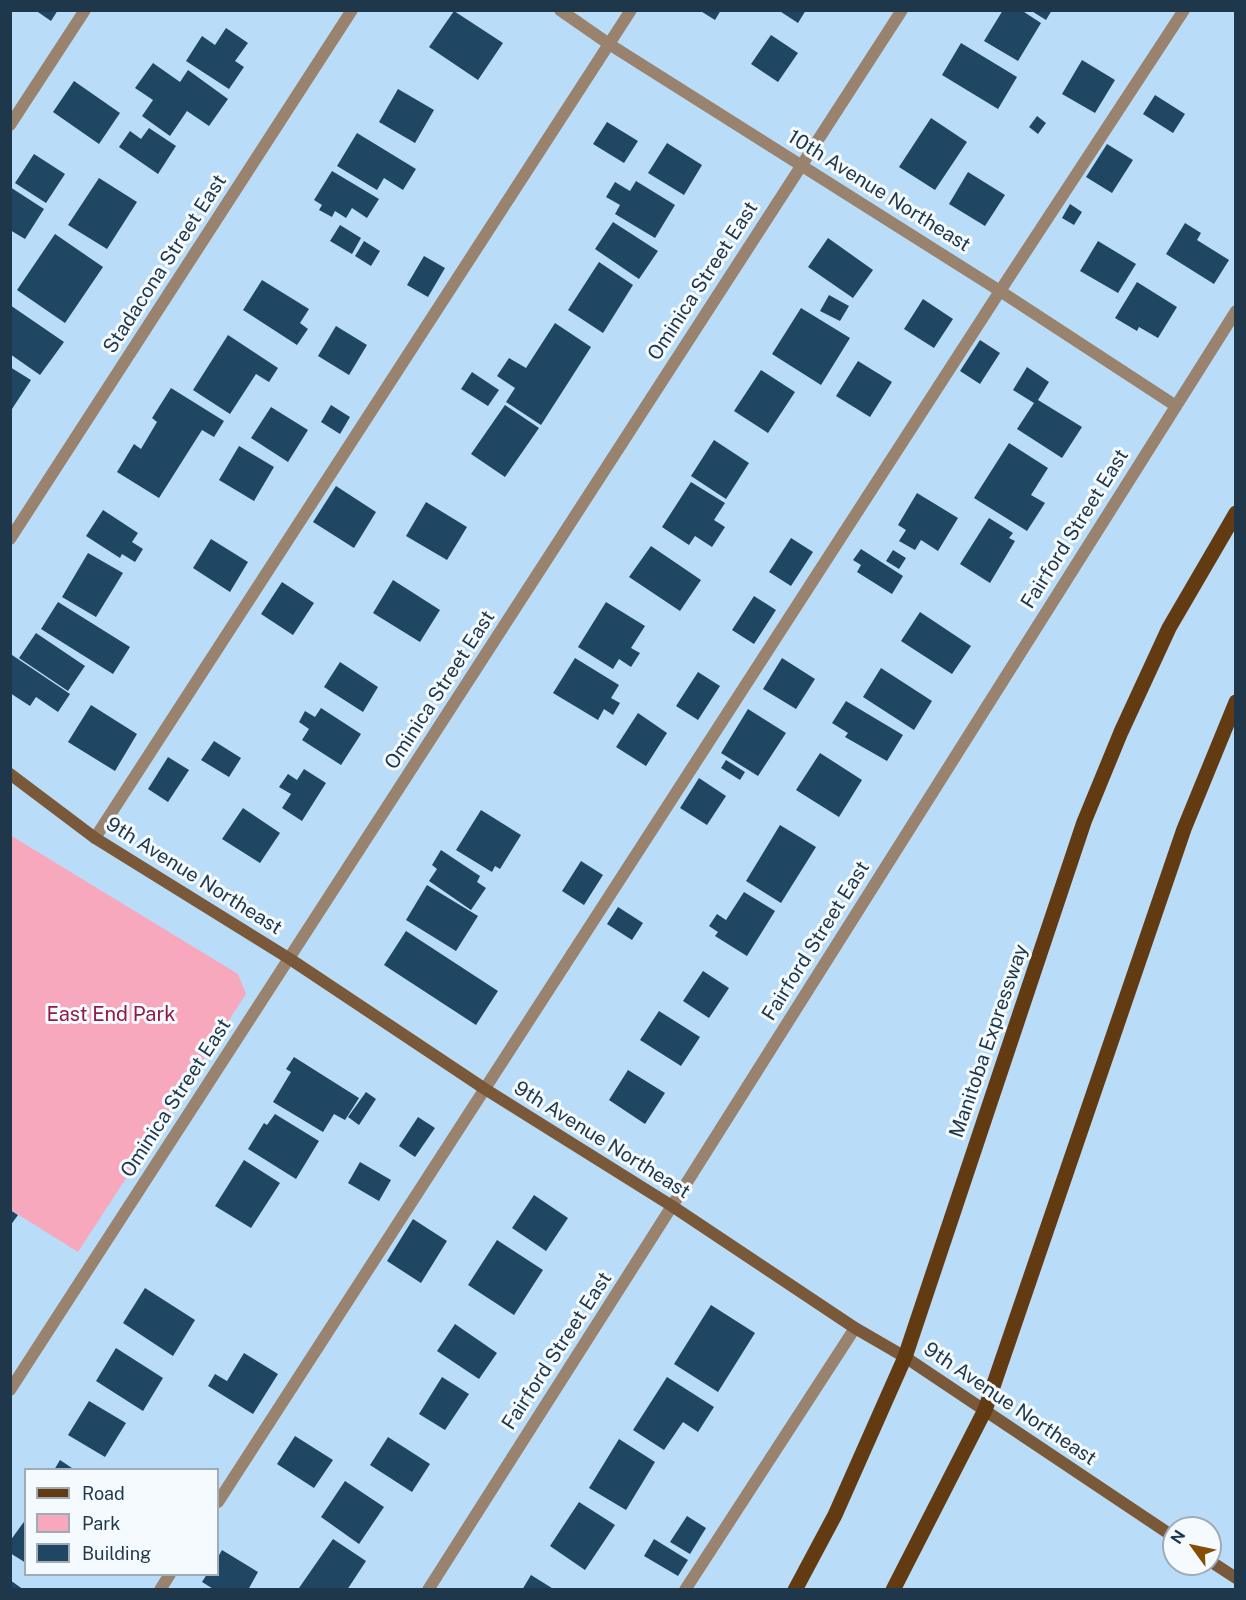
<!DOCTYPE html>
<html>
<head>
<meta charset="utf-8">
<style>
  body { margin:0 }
  #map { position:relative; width:1246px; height:1600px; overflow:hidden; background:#b9ddf9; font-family:"Public Sans",sans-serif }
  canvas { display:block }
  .frame { position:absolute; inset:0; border:12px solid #1f374a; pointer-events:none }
  .legend { position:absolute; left:24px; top:1468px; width:195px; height:108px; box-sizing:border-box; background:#f4fafe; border:2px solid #9facb6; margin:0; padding:8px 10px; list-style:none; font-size:18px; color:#1f374a }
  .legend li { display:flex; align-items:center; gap:12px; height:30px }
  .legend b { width:30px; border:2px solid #9facb6 }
  .north { position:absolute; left:1162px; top:1516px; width:60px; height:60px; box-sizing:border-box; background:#f4fafe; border:2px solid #9facb6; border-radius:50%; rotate:303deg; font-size:16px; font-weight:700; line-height:24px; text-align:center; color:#1f374a }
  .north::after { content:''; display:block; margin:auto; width:21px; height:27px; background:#884d05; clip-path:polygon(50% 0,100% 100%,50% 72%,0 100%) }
</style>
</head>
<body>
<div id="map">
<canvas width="1246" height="1600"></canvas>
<div class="frame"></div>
<ul class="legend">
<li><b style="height:8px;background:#633b13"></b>Road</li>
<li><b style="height:16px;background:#f7a8bc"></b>Park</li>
<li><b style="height:16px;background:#1f4764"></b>Building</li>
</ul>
<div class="north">N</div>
</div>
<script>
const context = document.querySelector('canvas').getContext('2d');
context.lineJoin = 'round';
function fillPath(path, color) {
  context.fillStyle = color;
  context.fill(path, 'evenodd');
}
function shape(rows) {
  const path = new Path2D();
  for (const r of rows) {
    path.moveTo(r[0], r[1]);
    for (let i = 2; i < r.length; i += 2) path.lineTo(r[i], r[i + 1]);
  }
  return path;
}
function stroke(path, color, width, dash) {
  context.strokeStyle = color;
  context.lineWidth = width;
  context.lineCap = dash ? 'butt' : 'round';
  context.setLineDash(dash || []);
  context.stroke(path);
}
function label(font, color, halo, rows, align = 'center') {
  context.font = font + ' "Public Sans",sans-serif';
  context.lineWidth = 6;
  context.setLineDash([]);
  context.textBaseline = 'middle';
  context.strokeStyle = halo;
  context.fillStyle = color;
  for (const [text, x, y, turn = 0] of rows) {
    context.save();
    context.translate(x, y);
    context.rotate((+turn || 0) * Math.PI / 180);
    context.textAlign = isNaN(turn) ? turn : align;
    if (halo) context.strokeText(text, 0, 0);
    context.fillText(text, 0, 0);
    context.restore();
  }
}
fillPath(shape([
  [10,835,238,974,246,994,78,1252,11,1210]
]), '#f7a8bc');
fillPath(shape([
  [35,10,58,10,51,21],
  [699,10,721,10,715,20],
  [778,10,806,10,798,23],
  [1003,10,1021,10,1041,23,1018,61,984,41],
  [1030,10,1052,10,1046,20],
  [454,11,503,43,478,80,429,47],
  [226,28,248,43,235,61,244,67,229,89,186,61,202,36,215,45],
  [771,35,798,53,778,82,751,64],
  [961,43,1017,77,998,109,942,75],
  [1082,60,1115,80,1095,113,1062,94],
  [153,63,180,82,188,70,228,99,209,126,187,111,170,136,142,116,153,100,135,88],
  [74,81,120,113,99,144,53,112],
  [398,89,434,110,415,143,379,122],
  [1155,95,1185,114,1173,133,1143,114],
  [1037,116,1046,123,1038,134,1029,127],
  [931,118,967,142,935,190,899,167],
  [607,122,638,141,624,163,593,144],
  [149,128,176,146,158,174,119,147,130,131,141,139],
  [357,133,416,169,403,190,384,178,377,190,337,166],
  [667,143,702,165,684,195,648,173],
  [1107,144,1133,160,1112,193,1086,177],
  [34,154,65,174,46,203,15,183],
  [332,171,379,199,367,218,352,208,346,218,335,211,332,217,319,210,322,205,314,200],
  [968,172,1005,195,985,226,949,204],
  [99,178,137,202,107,249,68,225],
  [636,181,675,205,655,238,615,214,620,205,606,197,615,182,630,191],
  [10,187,44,209,25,239,10,230],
  [1070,204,1082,212,1074,225,1062,218],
  [613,222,658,251,639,279,595,249],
  [1185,223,1201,233,1197,240,1229,260,1214,284,1166,254],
  [340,225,361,238,352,254,330,241],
  [55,234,103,267,65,323,17,290],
  [828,238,873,270,853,298,808,267],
  [364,241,380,251,371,266,355,256],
  [1098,241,1136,264,1118,293,1080,271],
  [424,256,445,268,428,297,407,285],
  [599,262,633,285,603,333,568,310],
  [262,280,309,309,300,323,308,329,297,345,243,310],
  [1137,282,1177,307,1158,338,1139,327,1137,331,1115,318],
  [829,295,849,306,840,321,820,311],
  [923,299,953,319,934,348,904,329],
  [10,305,64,342,40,375,10,354],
  [801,308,850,338,821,385,772,354],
  [555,323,591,347,541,425,506,402,515,388,497,376,509,358,526,368],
  [336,326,367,345,349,375,318,356],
  [228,335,278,368,269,382,256,374,230,414,193,390],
  [980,340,1000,353,980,384,960,371],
  [858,361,892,382,870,417,836,396],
  [10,367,31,380,12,409,10,407],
  [1027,367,1049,382,1038,400,1082,427,1062,458,1017,429,1034,403,1013,390],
  [761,370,795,392,768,433,734,411],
  [472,372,499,390,488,406,461,389],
  [171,388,224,421,214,437,202,430,159,498,117,472,134,444,141,449,157,422,152,418],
  [331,405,350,417,340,434,321,422],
  [505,405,539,428,505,477,471,454],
  [271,407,308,430,288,462,251,438],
  [714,440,749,463,726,499,691,476],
  [1009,443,1048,468,1031,495,1045,503,1027,531,974,498],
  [239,446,274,467,254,501,219,480],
  [691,482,725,503,714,520,725,527,712,547,695,536,689,545,662,527],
  [336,486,376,512,354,548,313,522],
  [917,493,958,518,938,551,921,540,915,550,899,541,906,530,898,525],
  [426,502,467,527,447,560,406,536],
  [103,510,138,533,132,542,143,549,135,562,122,554,120,558,86,536],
  [989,518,1013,533,1009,538,1015,541,990,583,960,564],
  [791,538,813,552,791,586,769,572],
  [211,539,248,562,230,592,193,568],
  [651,546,701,580,680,611,629,577],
  [861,549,903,576,892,594,857,572,861,565,853,560],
  [893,550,906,558,899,569,886,561],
  [88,553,123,573,96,617,62,597],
  [393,580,440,610,420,642,373,613],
  [282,582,314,603,293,635,261,614],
  [754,596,776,610,754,644,732,630],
  [58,602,130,647,113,674,41,629],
  [606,602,645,626,631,648,640,653,631,667,619,659,613,669,578,647],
  [920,612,971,646,952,674,901,641],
  [36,633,85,666,68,691,19,658],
  [12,655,70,694,58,712,36,697,30,706,10,693,10,657],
  [575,658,619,685,611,698,620,703,613,715,604,709,598,720,553,693],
  [782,658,815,679,796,709,763,689],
  [340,662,378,687,363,712,324,687],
  [881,668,932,701,914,730,863,697],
  [698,672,720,686,698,720,676,706],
  [846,701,903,735,887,761,845,737,848,733,832,723],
  [91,705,137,734,115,771,68,742],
  [321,708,361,734,341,765,302,740,309,729,299,722,305,711,315,717],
  [748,709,786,733,758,776,721,753],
  [638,713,667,733,646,766,616,747],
  [214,741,241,758,229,777,201,760],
  [820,753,862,780,839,817,796,790],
  [168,757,189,770,168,802,148,789],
  [726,760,745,772,740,780,721,768],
  [304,769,326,783,302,821,282,808,291,794,279,787,288,774,297,780],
  [699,778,726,796,707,825,680,808],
  [243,808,280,833,260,863,222,839],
  [481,810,521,835,500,869,495,866,492,872,456,850],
  [780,825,816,847,781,903,746,881],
  [441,850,480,876,477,882,486,888,471,910,429,881,437,869,432,865],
  [581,861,603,875,584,905,562,891],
  [427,885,478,916,456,951,406,920],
  [744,892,775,911,747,956,715,936,718,932,709,926,717,914,726,920],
  [618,907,643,923,632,940,607,924],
  [406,931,498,991,476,1025,384,965],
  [703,971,729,988,709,1018,683,1001],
  [659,1011,700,1037,681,1066,640,1040],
  [294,1057,359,1098,345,1120,334,1114,323,1132,273,1102,291,1072,286,1069],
  [628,1070,665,1093,645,1124,609,1100],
  [366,1092,376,1099,359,1125,348,1117],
  [275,1114,319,1141,296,1179,248,1149,264,1123,267,1125],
  [418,1117,435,1128,415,1157,399,1146],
  [244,1160,280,1183,251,1228,215,1206],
  [360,1162,391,1180,379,1201,348,1183],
  [534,1195,568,1218,546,1251,512,1228],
  [10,1210,18,1215,10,1226],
  [413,1219,447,1241,421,1283,387,1261],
  [497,1240,543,1270,514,1315,468,1285],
  [145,1288,195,1320,173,1356,123,1323],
  [711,1305,755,1333,718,1392,674,1364],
  [455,1324,497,1353,479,1379,437,1351],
  [116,1348,163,1378,143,1411,96,1381],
  [244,1353,278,1374,253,1414,208,1386,215,1374,227,1381],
  [442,1377,469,1394,445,1430,419,1414],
  [667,1377,714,1407,698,1432,683,1422,664,1450,633,1430],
  [89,1401,126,1423,105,1457,68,1435],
  [295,1436,333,1460,314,1488,277,1464],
  [388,1437,430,1464,412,1492,370,1465],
  [619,1439,655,1462,626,1510,589,1488],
  [60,1460,75,1470,54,1470],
  [345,1481,384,1507,359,1544,321,1517],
  [579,1502,615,1525,585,1570,550,1546],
  [687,1516,706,1528,690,1554,670,1542],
  [26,1519,26,1563,10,1553,10,1541],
  [333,1539,366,1561,347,1590,301,1590,299,1588],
  [654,1539,688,1560,678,1576,644,1556],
  [222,1550,258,1572,248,1590,215,1590,202,1582,207,1574,218,1574,218,1557],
  [531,1575,555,1590,522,1590],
  [10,1580,24,1590,10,1590]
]), '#1f4764');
stroke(shape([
  [10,125,85,10],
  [95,838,631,10],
  [218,1502,1000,291,1184,10],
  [160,1590,170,1574],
  [685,1590,855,1328]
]), '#99826e', 12);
stroke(shape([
  [560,10,609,44,1000,291,1176,406],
  [10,539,352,10],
  [10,1390,902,10],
  [428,1590,672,1206,1236,311]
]), '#99826e', 12);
stroke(shape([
  [10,774,95,838,290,959,485,1089,672,1206,855,1328,905,1357,1174,1537],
  [1210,1561,1236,1578]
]), '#7a593b', 12);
stroke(shape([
  [795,1590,835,1515,905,1357,1084,822,1121,732,1169,628,1236,513],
  [893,1590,985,1410,1184,829,1236,702]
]), '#633b13', 15);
label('20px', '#1f374a', '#f4fafe', [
  ["10th Avenue Northeast",879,191,32],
  ["Stadacona Street East",165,264,-57],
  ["Ominica Street East",703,281,-57],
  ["Fairford Street East",1075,529,-58],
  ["Ominica Street East",440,690,-57],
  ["9th Avenue Northeast",194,876,32],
  ["Fairford Street East",816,941,-58],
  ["Manitoba Expressway",989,1041,-71],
  ["Ominica Street East",176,1098,-57],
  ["9th Avenue Northeast",602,1140,32],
  ["Fairford Street East",557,1351,-57],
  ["9th Avenue Northeast",1010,1404,34]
]);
label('20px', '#911a4b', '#f4fafe', [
  ["East End Park",111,1015]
]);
</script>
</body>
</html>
